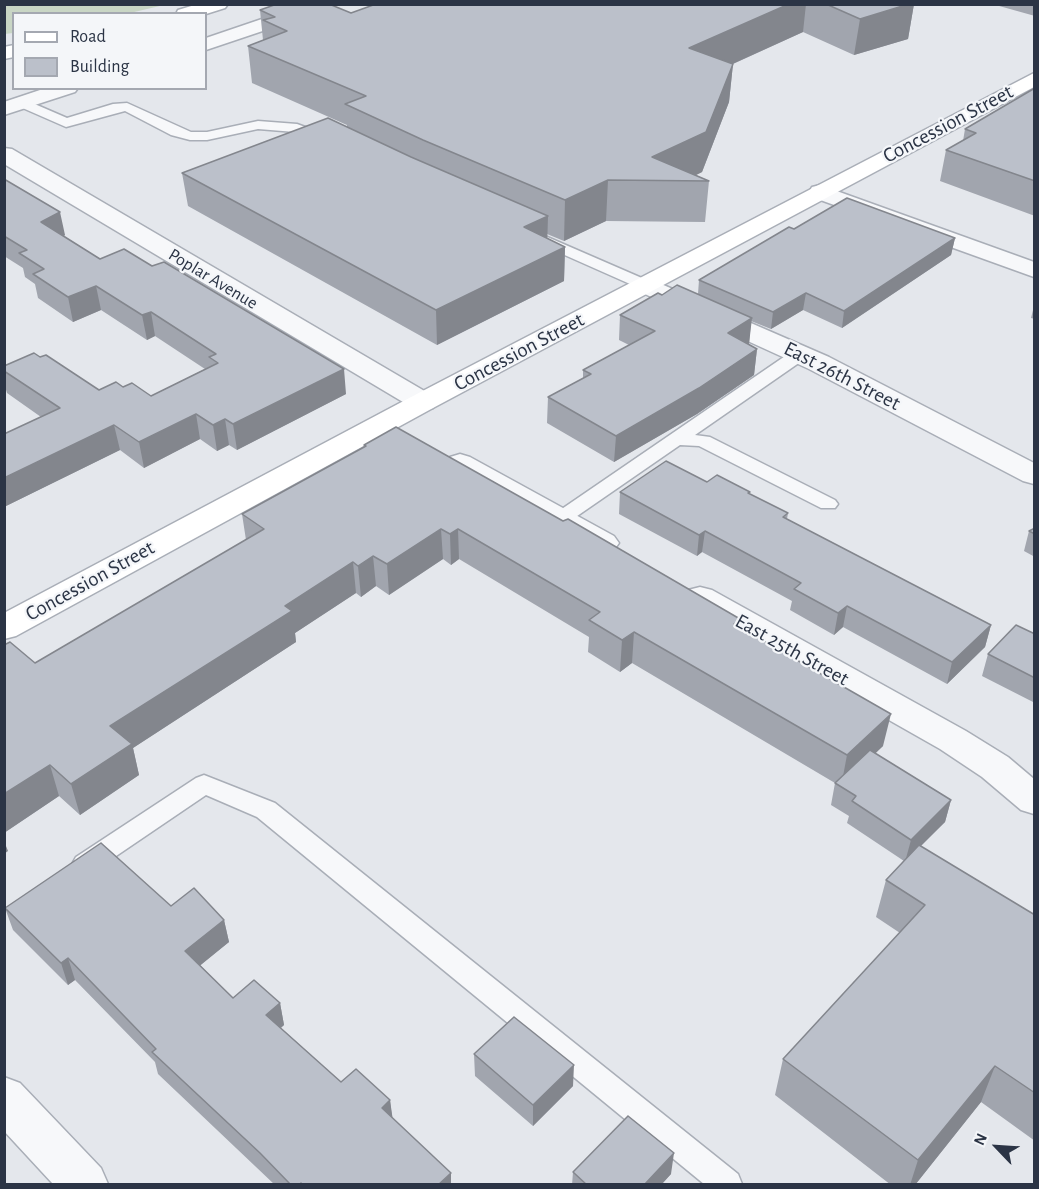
<!DOCTYPE html>
<html>
<head>
<meta charset="utf-8">
<style>
  body { margin:0 }
  #map { position:relative; width:1039px; height:1189px; overflow:hidden; background:#e4e7ec; font-family:"Alegreya Sans",sans-serif }
  canvas { display:block }
  .frame { position:absolute; inset:0; border:6px solid #2b3445; pointer-events:none }
  .legend { position:absolute; left:12px; top:12px; width:195px; height:78px; box-sizing:border-box; background:#f4f6f9; border:2px solid #a4a8b1; margin:0; padding:8px 10px; list-style:none; font-size:18px; color:#2b3445 }
  .legend li { display:flex; align-items:center; gap:12px; height:30px }
  .legend b { width:30px; border:2px solid #a4a8b1 }
  .north { position:absolute; left:967px; top:1117px; width:60px; height:60px; -webkit-text-stroke:4px #f4f6f9; paint-order:stroke; rotate:295deg; font-size:16px; font-weight:700; line-height:24px; text-align:center; color:#2b3445 }
  .north::after { content:''; display:block; margin:auto; width:21px; height:27px; background:#2b3445; clip-path:polygon(50% 0,100% 100%,50% 72%,0 100%) }
</style>
</head>
<body>
<div id="map">
<canvas width="1039" height="1189"></canvas>
<div class="frame"></div>
<ul class="legend">
<li><b style="height:8px;background:#fff"></b>Road</li>
<li><b style="height:16px;background:#bbc0ca"></b>Building</li>
</ul>
<div class="north">N</div>
</div>
<script>
const context = document.querySelector('canvas').getContext('2d');
context.lineJoin = 'round';
function fillPath(path, color) {
  context.fillStyle = color;
  context.fill(path, 'evenodd');
}
function shape(rows) {
  const path = new Path2D();
  for (const r of rows) {
    path.moveTo(r[0], r[1]);
    for (let i = 2; i < r.length; i += 2) path.lineTo(r[i], r[i + 1]);
  }
  return path;
}
function stroke(path, color, width, dash) {
  context.strokeStyle = color;
  context.lineWidth = width;
  context.lineCap = dash ? 'butt' : 'round';
  context.setLineDash(dash || []);
  context.stroke(path);
}
function label(font, color, halo, rows, align = 'center') {
  context.font = font + ' "Alegreya Sans",sans-serif';
  context.lineWidth = 4.5;
  context.setLineDash([]);
  context.textBaseline = 'middle';
  context.strokeStyle = halo;
  context.fillStyle = color;
  for (const [text, x, y, turn = 0] of rows) {
    context.save();
    context.translate(x, y);
    context.rotate((+turn || 0) * Math.PI / 180);
    context.textAlign = isNaN(turn) ? turn : align;
    if (halo) context.strokeText(text, 0, 0);
    context.fillText(text, 0, 0);
    context.restore();
  }
}
fillPath(shape([
  [4,5,5,4,164,5,130,13,14,14,13,33,5,34]
]), '#c9d6c5');
const lane = shape([
  [23,99,67,118,113,104,127,103,191,132,207,132,258,121,297,124,330,136,332,139,325,143,295,132,258,129,207,140,190,140,171,135,125,111,66,127,18,106,16,103,18,100,23,99],
  [538,233,651,282,653,285,651,288,639,288,533,241,530,238,538,233],
  [800,349,806,350,809,354,806,358,695,435,710,437,835,500,838,504,835,508,821,508,699,446,680,445,567,523,553,523,550,519,553,515,794,350,800,349],
  [204,775,275,803,738,1174,742,1184,704,1184,257,817,206,795,94,871,85,874,76,871,72,864,76,857,196,778,204,775]
]);
const street = shape([
  [306,4,334,4,331,8,206,50,206,38,306,4],
  [46,88,78,88,75,92,4,115,4,102,46,88],
  [4,148,12,149,433,396,437,402,433,408,423,410,413,408,4,164,4,148],
  [820,185,1034,262,1034,277,812,197,809,192,812,187,820,185],
  [645,277,829,357,1034,463,1034,484,1023,481,809,369,636,290,632,285,636,280,645,277],
  [460,454,470,457,614,536,619,543,614,550,603,553,592,550,450,469,445,463,450,457,460,454],
  [700,587,712,590,966,731,1008,757,1034,779,1034,814,1021,810,982,777,940,749,688,606,683,598,688,590,700,587],
  [4,1077,20,1083,101,1168,108,1184,53,1184,4,1131,4,1077]
]);
const secondary = shape([
  [198,4,228,4,225,8,206,14,176,14,178,10,198,4],
  [14,45,14,57,4,59,4,47,14,45],
  [1034,73,1034,87,433,408,16,636,4,639,4,613,413,396,1034,73]
]);
stroke(lane, '#a9aeb7', 3);
stroke(street, '#a9aeb7', 3);
stroke(secondary, '#a9aeb7', 3);
fillPath(lane, '#f7f8fa');
fillPath(street, '#f7f8fa');
fillPath(secondary, '#fff');
fillPath(shape([
  [376,4,914,4,908,39,854,55,803,32,733,64,729,102,702,172,696,175,709,181,705,222,606,221,564,241,547,234,547,238,565,247,564,281,437,345,188,206,182,173,347,127,347,125,252,83,248,46,263,40,260,10,351,13],
  [992,4,1035,4,1035,16],
  [1035,88,1035,216,940,181,946,150,963,141,965,129],
  [4,179,65,235,64,236,100,259,346,394,237,450,229,445,217,451,200,439,144,468,120,450,4,507,4,434,41,417,7,393,4,383,4,366,99,390,123,387,151,396,205,369,155,336,147,340,101,310,73,322,38,298,35,284,25,277,23,268,4,256],
  [794,229,955,238,951,255,842,328,803,310,771,329,751,321,749,344,757,349,754,375,697,414,614,462,547,423,548,397,583,378,583,370,629,345,619,340,620,315,662,295,698,294,699,280],
  [1035,302,1035,319,1031,318],
  [364,445,739,627,883,746,875,753,951,800,945,822,920,846,1035,915,1035,1141,981,1102,915,1185,891,1185,775,1095,783,1059,900,933,876,917,886,880,904,861,847,823,849,816,831,805,835,783,632,663,620,672,588,652,589,637,459,559,451,565,443,559,389,595,376,586,361,597,356,593,295,633,296,642,133,748,139,775,80,815,59,796,4,833,4,645,35,663,246,540,242,514,364,448],
  [620,492,750,492,750,494,788,513,787,519,991,625,985,647,947,684,843,627,834,635,790,610,792,601,702,552,697,556,619,514],
  [1035,528,1035,557,1024,551,1029,531],
  [1035,634,1035,703,982,676,988,654],
  [171,906,224,920,229,942,200,965,233,998,280,1003,284,1025,281,1028,341,1082,390,1100,392,1118,451,1185,275,1185,158,1074,155,1062,75,980,68,985,13,930,5,908],
  [474,1054,573,1086,533,1126,475,1076],
  [573,1172,671,1174,661,1185,572,1185]
]), '#a1a5ae');
fillPath(shape([
  [789,4,806,4,803,32,686,85,689,48],
  [909,4,914,4,908,39,854,55,860,19],
  [733,64,729,102,702,172,684,181,652,157],
  [608,180,606,221,564,241,565,200],
  [60,212,65,235,47,245,41,222],
  [548,216,547,250,524,227],
  [955,238,951,255,842,328,844,311],
  [565,247,564,281,437,345,436,310],
  [96,286,101,310,73,322,68,297],
  [806,293,803,310,771,329,773,312],
  [151,312,155,336,147,340,142,315],
  [752,318,749,344,728,333],
  [757,349,754,375,697,414,614,462,616,436],
  [344,369,346,394,237,450,233,424],
  [196,414,200,439,144,468,139,442],
  [225,419,229,445,217,451,213,425],
  [114,425,120,450,4,507,4,478],
  [441,529,443,559,389,595,387,564],
  [458,529,459,559,451,565,450,534],
  [705,531,702,552,697,556,699,535],
  [373,556,376,586,361,597,358,566],
  [353,562,356,593,295,633,296,642,133,748,139,775,80,815,71,784,110,726,285,606],
  [847,606,843,627,834,635,838,613],
  [740,619,736,651,734,624],
  [991,625,985,647,947,684,952,662],
  [634,632,632,663,620,672,622,640],
  [891,714,883,746,841,787,847,755],
  [50,765,59,796,4,833,4,794],
  [951,800,945,822,905,862,911,840],
  [4,841,8,851,4,854],
  [224,920,229,942,191,973,185,951],
  [68,958,75,980,68,985,61,963],
  [280,1003,284,1025,270,1036,266,1015],
  [574,1065,573,1086,533,1126,533,1105],
  [995,1066,981,1102,915,1185,910,1185,918,1160],
  [390,1100,393,1121,382,1108],
  [674,1153,671,1174,661,1185,644,1185],
  [451,1173,451,1185,438,1185]
]), '#83868d');
const building = shape([
  [277,4,329,4,351,13,376,4,789,4,689,48,733,64,706,132,652,157,709,181,608,180,565,200,423,140,345,104,366,96,248,46,287,31,263,20,275,17,260,10,277,4],
  [826,4,909,4,860,19,826,4],
  [1035,88,1035,181,946,150,976,133,965,129,1035,88],
  [328,118,411,157,548,216,524,227,565,247,436,310,182,173,328,118],
  [4,179,60,212,41,222,100,259,124,249,152,266,164,262,344,369,233,424,225,419,213,425,196,414,139,442,114,425,4,478,4,434,60,408,4,371,4,366,34,353,40,357,46,355,99,390,116,382,123,387,132,383,151,396,218,363,209,357,216,354,151,312,142,315,96,286,68,297,33,274,44,269,19,253,27,250,4,236,4,179],
  [847,198,955,238,844,311,806,293,773,312,699,280,789,227,794,229,847,198],
  [677,285,752,318,728,333,757,349,699,388,616,436,548,397,591,374,583,370,655,331,620,315,658,293,662,295,677,285],
  [396,427,563,521,568,519,740,619,734,624,891,714,847,755,634,632,622,640,589,620,600,612,458,529,450,534,441,529,387,564,373,556,358,566,353,562,285,606,292,611,110,726,132,744,71,784,50,765,4,794,4,645,10,642,35,663,264,529,242,514,366,446,364,445,396,427],
  [666,461,707,482,717,475,750,492,748,493,788,513,783,517,991,625,952,662,847,606,838,613,794,589,801,583,705,531,699,535,620,492,666,461],
  [1035,528,1035,534,1029,531,1035,528],
  [1016,625,1035,634,1035,678,988,654,1016,625],
  [870,750,951,800,911,840,852,801,856,796,835,783,870,750],
  [101,843,171,906,194,888,224,920,185,951,233,998,254,980,280,1003,266,1015,341,1082,356,1069,390,1100,382,1108,451,1173,438,1185,303,1185,301,1183,299,1185,291,1185,260,1153,152,1052,156,1049,68,958,61,963,5,908,101,843],
  [919,845,1035,915,1035,1093,995,1066,918,1160,783,1059,925,905,886,880,919,845],
  [514,1017,574,1065,533,1105,474,1054,514,1017],
  [628,1116,674,1153,644,1185,587,1185,573,1172,628,1116]
]);
fillPath(building, '#bbc0ca');
stroke(building, '#83868d', 1.5);
label('18px', '#2b3445', '#f4f6f9', [
  ["Poplar Avenue",213,279,31]
]);
label('21px', '#2b3445', '#f4f6f9', [
  ["Concession Street",948,124,-28],
  ["Concession Street",519,352,-28],
  ["East 26th Street",842,376,27],
  ["Concession Street",90,581,-29],
  ["East 25th Street",792,650,29]
]);
</script>
</body>
</html>
